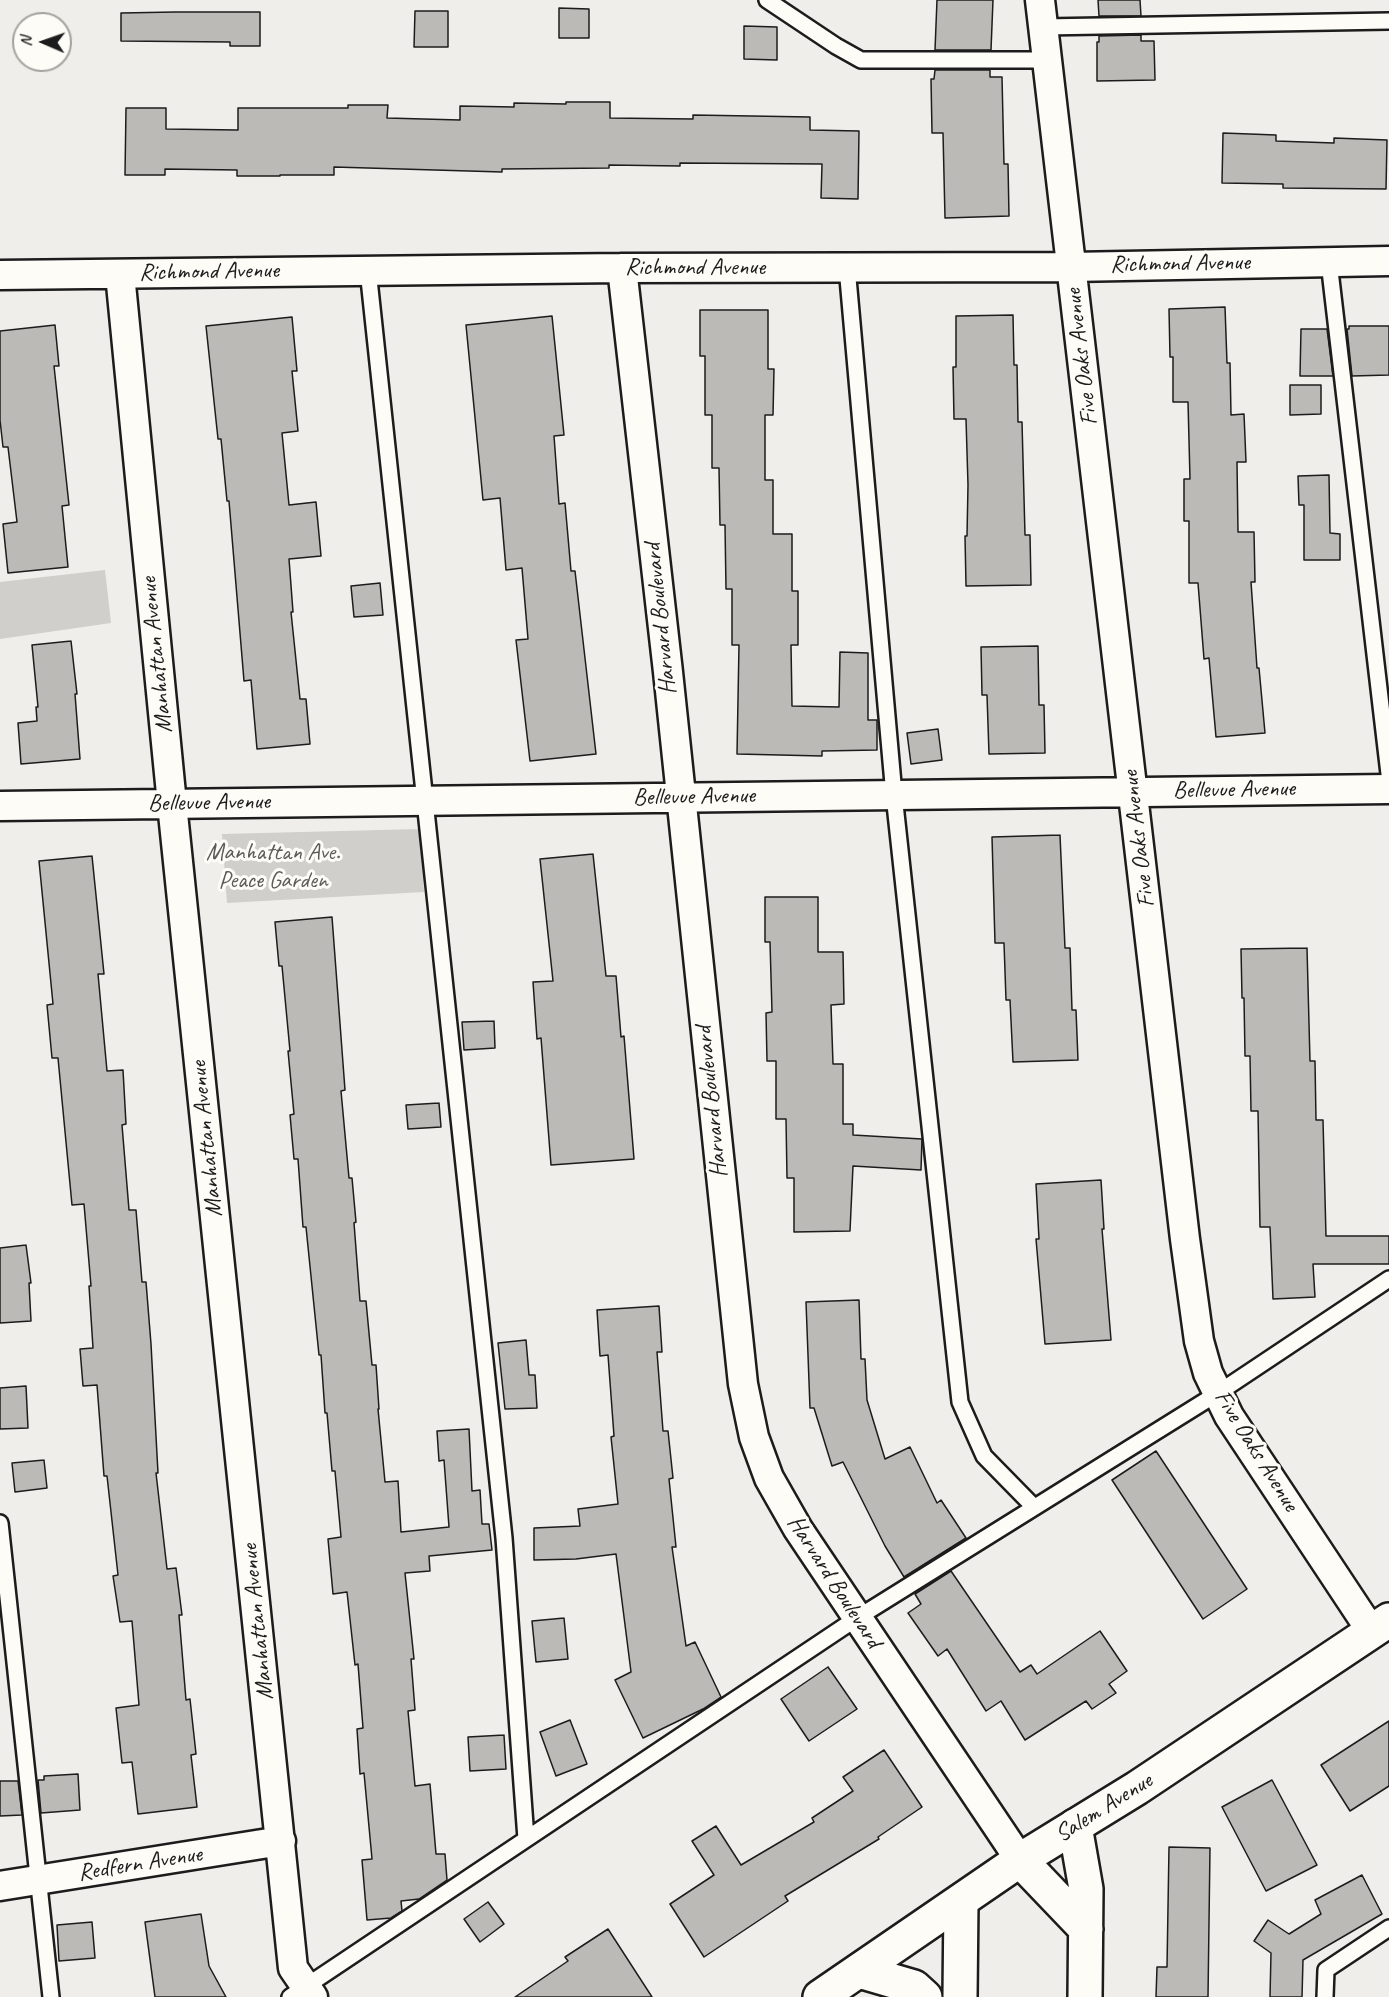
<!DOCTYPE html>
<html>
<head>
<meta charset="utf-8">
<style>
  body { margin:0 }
  #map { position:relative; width:1389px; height:1997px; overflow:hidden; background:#f0eeea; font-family:Caveat,sans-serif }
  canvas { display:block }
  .north { position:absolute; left:12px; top:12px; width:60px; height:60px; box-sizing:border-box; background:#fdfcf7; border:2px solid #a3a29f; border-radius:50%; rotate:272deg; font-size:16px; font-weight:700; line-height:24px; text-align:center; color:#1c1c1c }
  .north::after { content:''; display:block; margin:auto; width:21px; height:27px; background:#1c1c1c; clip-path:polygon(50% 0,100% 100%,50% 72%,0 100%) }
</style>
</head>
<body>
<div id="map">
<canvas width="1389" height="1997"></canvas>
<div class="north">N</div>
</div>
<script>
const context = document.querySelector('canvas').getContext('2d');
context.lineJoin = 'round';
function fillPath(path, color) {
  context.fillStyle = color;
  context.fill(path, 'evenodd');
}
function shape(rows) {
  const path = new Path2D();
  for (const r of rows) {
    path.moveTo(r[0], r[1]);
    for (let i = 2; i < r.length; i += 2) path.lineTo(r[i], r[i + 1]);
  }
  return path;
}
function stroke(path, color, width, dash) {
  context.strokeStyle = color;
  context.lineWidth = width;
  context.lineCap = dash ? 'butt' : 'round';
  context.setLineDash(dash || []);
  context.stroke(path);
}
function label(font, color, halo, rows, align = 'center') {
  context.font = font + ' Caveat,sans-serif';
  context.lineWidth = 6;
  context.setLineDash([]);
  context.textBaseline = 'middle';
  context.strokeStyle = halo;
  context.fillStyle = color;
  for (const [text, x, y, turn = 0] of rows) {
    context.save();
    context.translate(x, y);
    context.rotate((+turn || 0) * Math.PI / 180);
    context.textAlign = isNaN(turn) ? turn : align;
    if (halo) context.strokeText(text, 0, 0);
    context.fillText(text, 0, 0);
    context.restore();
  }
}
fillPath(shape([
  [105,570,111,623,0,639,0,582],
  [420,829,424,892,227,903,222,834]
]), '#d0cfcc');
const building = shape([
  [937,0,993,0,991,50,935,50,937,0],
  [1098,0,1140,0,1141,16,1099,16,1098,0],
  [559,8,589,9,589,38,559,38,559,8],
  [415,11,448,11,448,47,414,47,415,11],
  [175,12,260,12,260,46,230,46,230,42,121,41,121,13,175,12],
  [744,26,777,27,777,60,744,59,744,26],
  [1141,35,1141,41,1154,41,1155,80,1097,81,1097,42,1099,42,1099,36,1141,35],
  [935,70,990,70,990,77,1002,77,1004,164,1008,164,1009,216,945,218,943,133,932,133,931,79,934,79,935,70],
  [566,102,610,102,610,118,693,119,693,115,810,117,810,130,859,131,858,199,821,198,822,164,680,163,680,166,609,165,609,168,502,169,502,172,334,167,334,175,280,175,280,176,237,176,237,170,165,169,165,175,125,175,126,108,166,108,166,129,238,130,238,108,348,108,348,105,388,105,387,118,460,120,460,106,514,107,514,103,566,104,566,102],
  [1223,133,1276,135,1276,141,1334,143,1334,138,1387,140,1386,189,1283,188,1283,184,1222,183,1223,133],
  [1225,307,1227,363,1230,363,1231,415,1244,414,1246,462,1237,462,1238,532,1254,532,1255,582,1251,582,1257,668,1259,668,1265,733,1216,737,1209,658,1204,659,1198,583,1189,583,1189,521,1184,521,1184,479,1190,479,1188,402,1173,402,1173,357,1170,357,1169,309,1225,307],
  [700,310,768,310,768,369,774,369,773,415,765,415,765,480,773,480,773,534,792,534,792,591,798,591,798,645,791,645,792,706,839,707,840,652,868,653,868,720,877,720,877,750,822,751,822,756,737,754,739,645,732,645,732,589,726,589,725,525,720,525,719,468,712,468,712,415,705,415,705,356,700,356,700,310],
  [1013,315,1014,365,1017,365,1018,422,1022,422,1025,535,1030,535,1031,585,966,586,965,536,967,536,968,485,966,419,954,419,953,367,956,367,956,316,1013,315],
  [552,316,564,435,554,436,559,504,565,503,571,571,575,571,596,754,530,761,516,640,528,639,522,568,506,570,500,498,483,500,466,325,552,316],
  [292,317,297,371,292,371,298,431,282,433,289,505,316,502,321,556,289,559,293,612,291,612,300,699,306,699,310,744,257,749,251,680,244,681,229,501,227,501,221,439,218,439,206,326,292,317],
  [55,325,59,366,54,366,69,505,62,506,68,567,8,573,3,524,17,522,8,447,3,447,0,420,0,331,55,325],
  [1349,326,1389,326,1389,375,1352,376,1347,329,1349,329,1349,326],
  [1301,329,1327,329,1333,376,1300,376,1301,329],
  [1290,385,1321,385,1321,414,1290,415,1290,385],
  [1329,475,1330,533,1340,534,1340,560,1304,560,1304,505,1299,505,1298,476,1329,475],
  [380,583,383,615,354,617,351,586,380,583],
  [71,641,77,694,75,694,80,759,21,764,18,723,37,721,36,707,38,707,32,645,71,641],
  [1038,646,1039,705,1044,705,1045,753,989,754,987,695,982,695,981,647,1038,646],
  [938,729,942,760,911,764,907,733,938,729],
  [1060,835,1065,948,1070,948,1072,1010,1076,1010,1078,1060,1013,1062,1010,1000,1006,1000,1004,943,995,943,992,837,1060,835],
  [593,854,606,976,616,976,621,1037,624,1036,634,1159,551,1165,541,1038,537,1039,533,982,553,981,540,859,593,854],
  [92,856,104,974,98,974,107,1071,123,1070,126,1124,122,1125,129,1210,136,1210,142,1282,146,1282,151,1344,158,1473,156,1473,167,1569,176,1568,182,1615,179,1615,186,1700,190,1699,196,1754,191,1755,197,1807,138,1814,132,1762,122,1763,116,1708,139,1705,132,1621,120,1622,113,1576,118,1575,107,1476,104,1476,97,1385,83,1386,80,1349,93,1348,89,1286,91,1286,84,1204,72,1205,58,1058,52,1058,47,1005,53,1004,39,861,92,856],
  [765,897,818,897,818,952,843,952,844,1004,831,1005,833,1064,843,1064,843,1124,853,1124,853,1135,922,1139,921,1170,853,1166,850,1231,794,1232,794,1178,787,1178,786,1119,776,1119,776,1061,767,1061,766,1013,772,1012,770,942,765,942,765,897],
  [332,917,345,1090,341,1091,349,1178,352,1178,356,1222,354,1223,360,1301,366,1301,372,1365,376,1365,379,1409,378,1409,385,1482,398,1481,401,1532,449,1527,444,1460,439,1461,437,1431,469,1429,472,1491,480,1490,482,1524,489,1524,492,1550,429,1556,430,1571,405,1573,414,1659,411,1659,415,1710,408,1711,415,1786,430,1784,436,1854,445,1854,447,1880,419,1899,401,1901,402,1911,391,1918,367,1920,362,1860,372,1859,364,1773,360,1774,357,1729,363,1728,358,1664,355,1665,347,1592,333,1594,328,1539,341,1537,335,1471,332,1471,327,1413,325,1413,321,1355,319,1355,306,1227,303,1227,298,1159,294,1159,290,1115,294,1114,288,1051,290,1051,282,966,279,966,275,922,332,917],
  [1307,948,1310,1061,1315,1061,1316,1120,1323,1120,1326,1236,1389,1236,1389,1264,1313,1264,1315,1297,1273,1299,1270,1227,1260,1227,1258,1111,1251,1111,1250,1056,1245,1056,1244,998,1242,998,1241,949,1307,948],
  [494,1021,495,1048,464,1050,462,1022,494,1021],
  [439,1103,441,1127,408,1129,406,1105,439,1103],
  [1101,1180,1104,1229,1102,1229,1111,1340,1045,1344,1036,1239,1039,1239,1036,1184,1101,1180],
  [26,1245,31,1283,29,1283,31,1321,0,1323,0,1248,26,1245],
  [859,1300,861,1359,865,1359,867,1400,885,1459,910,1447,937,1503,941,1500,966,1538,904,1577,885,1546,843,1462,832,1466,814,1408,810,1408,806,1302,859,1300],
  [659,1306,662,1352,657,1352,663,1431,668,1431,673,1478,669,1479,676,1547,672,1547,686,1646,695,1642,721,1697,703,1709,643,1738,615,1680,631,1672,616,1554,576,1559,534,1560,534,1528,580,1526,578,1509,618,1504,611,1437,614,1436,608,1355,600,1356,597,1310,659,1306],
  [526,1340,529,1375,535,1375,537,1408,505,1409,498,1343,526,1340],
  [26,1386,28,1428,0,1429,0,1388,26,1386],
  [1156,1451,1247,1589,1203,1619,1112,1480,1156,1451],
  [44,1460,47,1488,15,1492,12,1463,44,1460],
  [951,1571,1020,1672,1031,1665,1037,1674,1100,1631,1127,1671,1109,1684,1116,1693,1092,1709,1086,1701,1025,1740,1001,1701,986,1711,947,1649,938,1656,908,1613,921,1604,915,1594,951,1571],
  [564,1618,568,1659,536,1662,532,1621,564,1618],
  [828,1667,857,1709,809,1741,781,1699,828,1667],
  [570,1720,587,1764,556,1776,540,1732,570,1720],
  [1389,1721,1389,1786,1350,1811,1321,1765,1389,1721],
  [504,1735,506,1769,470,1771,468,1737,504,1735],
  [884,1750,922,1807,878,1837,879,1839,785,1896,788,1901,704,1957,670,1904,714,1875,692,1841,716,1826,741,1865,814,1822,812,1818,853,1791,843,1777,884,1750],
  [78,1774,80,1810,41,1813,38,1780,44,1780,44,1776,78,1774],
  [1272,1780,1317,1865,1266,1891,1222,1807,1272,1780],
  [0,1781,18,1781,22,1815,0,1816,0,1781],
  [1169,1847,1210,1848,1208,1997,1156,1997,1157,1967,1167,1967,1169,1847],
  [1362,1875,1382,1914,1303,1960,1302,1997,1270,1997,1271,1953,1254,1941,1268,1920,1289,1934,1321,1914,1315,1900,1362,1875],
  [488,1902,504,1924,480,1942,464,1919,488,1902],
  [201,1914,209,1966,226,1997,155,1997,145,1922,201,1914],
  [92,1922,95,1958,59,1961,57,1925,92,1922],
  [608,1929,652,1997,515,1997,568,1961,565,1957,608,1929]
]);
fillPath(building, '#bbbab6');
stroke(building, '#1c1c1c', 1.5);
const service = shape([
  [767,0,836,46,861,60,1047,60],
  [1043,27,1389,21],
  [1329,262,1389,774],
  [847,267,894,795,960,1402,984,1456,1034,1507],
  [368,270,504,1538,526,1839],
  [0,1523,51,1997],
  [290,1997,857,1618,1218,1393,1389,1279],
  [1325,1997,1326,1970,1389,1928]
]);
const minor = shape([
  [1040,0,1185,1239,1199,1341,1208,1373,1229,1416,1372,1632],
  [622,268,668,672,743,1384,754,1437,769,1478,798,1529,1020,1860],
  [120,274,172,804,293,1968,313,1997],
  [0,275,622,268,1071,267,1389,261],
  [0,806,1389,789],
  [0,1886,281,1841]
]);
const tertiary = shape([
  [1075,1826,1086,1889,1085,1997],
  [1020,1860,1086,1929],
  [859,1971,914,1987,925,1997],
  [960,1997,961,1902]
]);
const primary = shape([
  [820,1997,1020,1860,1137,1788,1389,1620]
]);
stroke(service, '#1c1c1c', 20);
stroke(minor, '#1c1c1c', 33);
stroke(tertiary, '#1c1c1c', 38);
stroke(primary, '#1c1c1c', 38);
stroke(service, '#fdfcf7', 15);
stroke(minor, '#fdfcf7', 28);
stroke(tertiary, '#fdfcf7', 33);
stroke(primary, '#fdfcf7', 33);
label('24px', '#1c1c1c', '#fdfcf7', [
  ["Richmond Avenue",1180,264,-1],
  ["Richmond Avenue",695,268],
  ["Richmond Avenue",209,272,-1],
  ["Five Oaks Avenue",1082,357,-97],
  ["Harvard Boulevard",661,619,-96],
  ["Manhattan Avenue",157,655,-96],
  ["Bellevue Avenue",1234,790,-1],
  ["Bellevue Avenue",694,797,-1],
  ["Bellevue Avenue",209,803,-1],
  ["Five Oaks Avenue",1139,839,-97],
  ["Harvard Boulevard",712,1102,-96],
  ["Manhattan Avenue",207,1139,-96],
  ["Five Oaks Avenue",1256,1451,58],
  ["Harvard Boulevard",834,1582,57],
  ["Manhattan Avenue",258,1622,-96],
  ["Salem Avenue",1104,1808,-32],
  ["Redfern Avenue",140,1864,-9]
]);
label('24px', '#5b5b5a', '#fdfcf7', [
  ["Manhattan Ave.",273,853],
  ["Peace Garden",273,881]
]);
</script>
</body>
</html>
